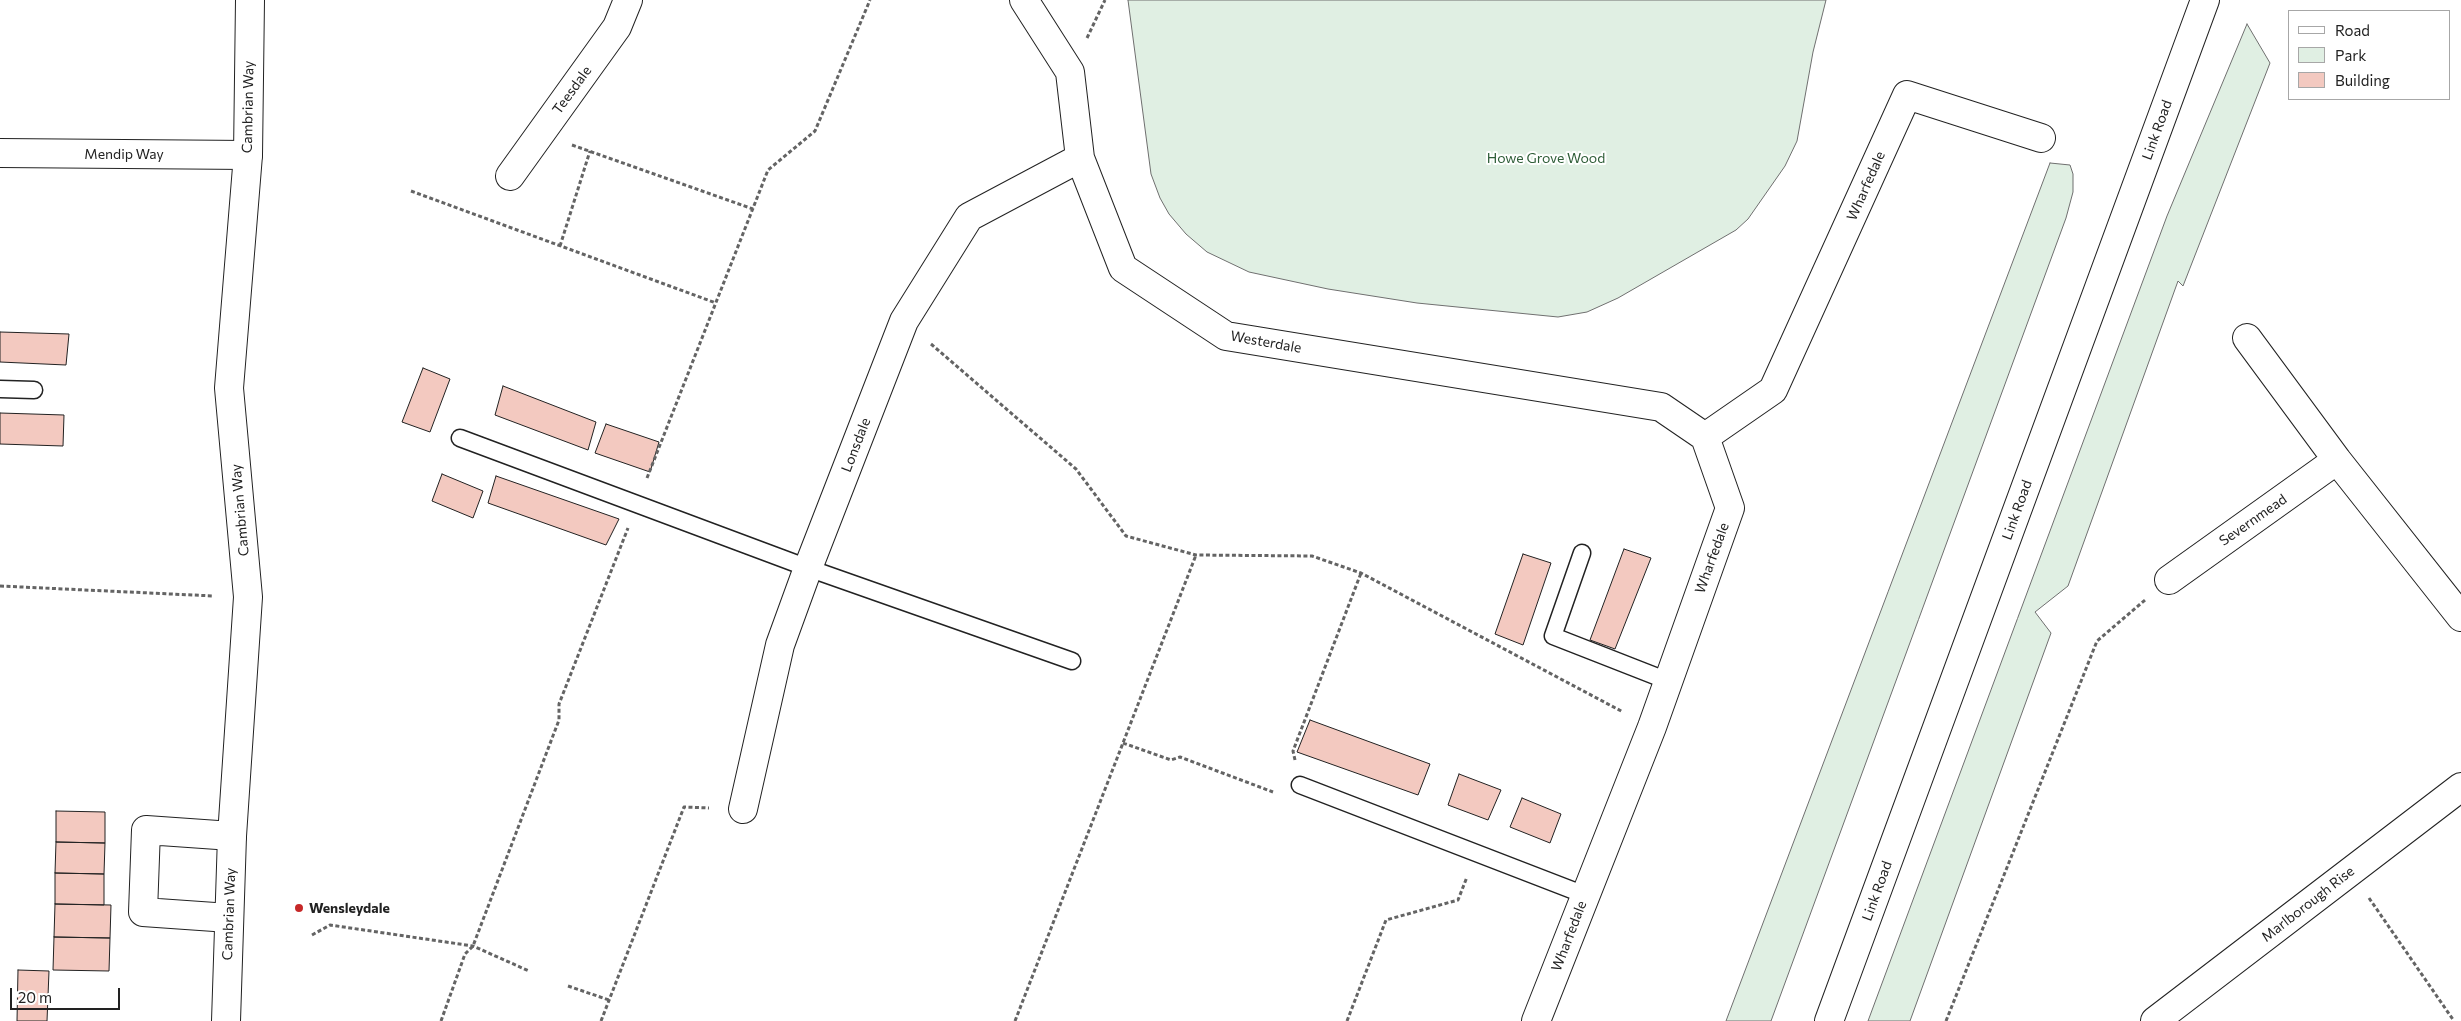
<!DOCTYPE html>
<html>
<head>
<meta charset="utf-8">
<style>
  body { margin:0 }
  #map { position:relative; width:2461px; height:1021px; overflow:hidden; background:#fff; font-family:Commissioner,sans-serif }
  canvas { display:block }
  .legend { position:absolute; left:2288px; top:10px; width:162px; height:90px; box-sizing:border-box; background:#fff; border:1px solid #a7a7a7; margin:0; padding:6px 9px; list-style:none; font-size:15px; color:#222 }
  .legend li { display:flex; align-items:center; gap:10px; height:25px }
  .legend b { width:25px; border:1px solid #a7a7a7 }
  .scale { position:absolute; left:10px; top:988px; width:110px; height:22px; box-sizing:border-box; border:2px solid #222; border-top:0; padding-left:6px; font-size:15px; line-height:18px; white-space:nowrap; color:#222; -webkit-text-stroke:4px #fff; paint-order:stroke }
</style>
</head>
<body>
<div id="map">
<canvas width="2461" height="1021"></canvas>
<ul class="legend">
<li><b style="height:6px;background:#fff"></b>Road</li>
<li><b style="height:14px;background:#e0efe3"></b>Park</li>
<li><b style="height:14px;background:#f3c9c0"></b>Building</li>
</ul>
<div class="scale">20 m</div>
</div>
<script>
const context = document.querySelector('canvas').getContext('2d');
context.lineJoin = 'round';
function fillPath(path, color) {
  context.fillStyle = color;
  context.fill(path, 'evenodd');
}
function shape(rows) {
  const path = new Path2D();
  for (const r of rows) {
    path.moveTo(r[0], r[1]);
    for (let i = 2; i < r.length; i += 2) path.lineTo(r[i], r[i + 1]);
  }
  return path;
}
function stroke(path, color, width, dash) {
  context.strokeStyle = color;
  context.lineWidth = width;
  context.lineCap = dash ? 'butt' : 'round';
  context.setLineDash(dash || []);
  context.stroke(path);
}
function label(font, color, halo, rows, align = 'center') {
  context.font = font + ' Commissioner,sans-serif';
  context.lineWidth = 4;
  context.setLineDash([]);
  context.textBaseline = 'middle';
  context.strokeStyle = halo;
  context.fillStyle = color;
  for (const [text, x, y, turn = 0] of rows) {
    context.save();
    context.translate(x, y);
    context.rotate((+turn || 0) * Math.PI / 180);
    context.textAlign = isNaN(turn) ? turn : align;
    if (halo) context.strokeText(text, 0, 0);
    context.fillText(text, 0, 0);
    context.restore();
  }
}
const green = shape([
  [1128,0,1826,0,1813,52,1797,141,1785,166,1748,219,1736,230,1618,298,1587,312,1558,317,1417,303,1328,289,1249,272,1207,252,1186,234,1169,214,1160,198,1151,174,1128,0],
  [2247,24,2270,63,2183,286,2178,281,2068,586,2035,612,2051,633,1910,1021,1868,1021,2167,216,2247,24],
  [2050,163,2070,165,2073,174,2073,192,2066,218,1771,1021,1726,1021,2050,163]
]);
fillPath(green, '#e0efe3');
stroke(green, '#6f6f6f', 1);
const building = shape([
  [0,332,69,334,66,365,0,362,0,332],
  [423,368,450,379,430,432,402,422,423,368],
  [503,386,596,422,588,450,495,415,503,386],
  [0,413,64,415,63,446,0,444,0,413],
  [606,424,659,442,650,472,595,453,606,424],
  [442,474,483,491,473,518,432,501,442,474],
  [496,476,619,519,606,545,488,503,496,476],
  [1624,549,1651,558,1615,649,1590,640,1624,549],
  [1523,554,1551,563,1523,645,1495,634,1523,554],
  [1310,720,1430,764,1418,795,1297,752,1310,720],
  [1459,774,1501,790,1488,820,1448,805,1459,774],
  [1522,798,1561,814,1550,843,1510,827,1522,798],
  [56,811,105,812,105,843,56,842,56,811],
  [56,842,105,843,104,874,55,873,56,842],
  [55,873,104,874,104,905,55,904,55,873],
  [55,904,111,905,110,938,54,937,55,904],
  [54,937,110,938,109,971,53,970,54,937],
  [18,970,49,971,47,1021,17,1021,18,970]
]);
fillPath(building, '#f3c9c0');
stroke(building, '#222', 1);
const lane = shape([
  [0,389,34,390],
  [460,438,808,568,1072,661],
  [1582,553,1553,636,1668,681],
  [1300,785,1585,895]
]);
const street = shape([
  [1024,0,1070,72,1080,158,1123,268,1226,336,1661,407,1705,437],
  [0,153,248,155],
  [510,176,617,27,628,0],
  [2247,338,2337,460,2461,617],
  [2169,580,2337,460],
  [743,809,780,645,808,568,904,321,969,217,1080,158],
  [229,918,143,912,146,830,232,836],
  [1536,1021,1652,727,1730,508,1705,437,1773,390,1907,95,2041,138],
  [2155,1021,2461,787]
]);
const secondary = shape([
  [226,1021,232,836,248,597,229,388,248,155,250,0]
]);
const primary = shape([
  [1829,1021,2205,0]
]);
stroke(lane, '#222', 19);
stroke(street, '#222', 30);
stroke(secondary, '#222', 30);
stroke(primary, '#222', 30);
stroke(shape([
  [1087,38,1105,0],
  [572,145,753,209],
  [411,191,716,303],
  [560,246,590,151],
  [931,344,1076,469,1126,536,1196,555,1312,556,1361,573,1623,712],
  [647,478,768,170,815,131,870,0],
  [0,586,214,596],
  [1123,743,1171,760,1180,757,1273,792],
  [1295,760,1293,751,1361,573],
  [2369,898,2454,1021],
  [312,935,330,925,473,946,529,971],
  [568,986,609,1000],
  [441,1021,465,954,473,946,559,720,559,704,628,528],
  [601,1021,684,807,709,808],
  [1015,1021,1196,555],
  [1347,1021,1386,920,1458,900,1467,877],
  [1946,1021,2097,641,2145,600]
]), '#646464', 3, [4, 2.5]);
stroke(lane, '#fff', 16);
stroke(street, '#fff', 28);
stroke(secondary, '#fff', 28);
stroke(primary, '#fff', 28);
for (const [x, y, r, color] of [
  [299,908,5,"#c62828"]
]) {
  const dot = new Path2D();
  dot.arc(x, y, r, 0, 2 * Math.PI);
  context.fillStyle = color;
  context.fill(dot);
  stroke(dot, '#fff', 2);
}
label('14px', '#222', '#fff', [
  ["Teesdale",572,90,-54],
  ["Cambrian Way",248,107,-89],
  ["Link Road",2157,130,-70],
  ["Mendip Way",124,154],
  ["Wharfedale",1866,186,-66],
  ["Westerdale",1266,342,10],
  ["Lonsdale",856,445,-69],
  ["Cambrian Way",240,510,-95],
  ["Link Road",2017,510,-70],
  ["Severnmead",2253,520,-35],
  ["Wharfedale",1712,558,-70],
  ["Link Road",1877,891,-70],
  ["Marlborough Rise",2308,904,-38],
  ["Cambrian Way",229,914,-88],
  ["Wharfedale",1569,936,-69]
]);
label('14px', '#2f5e38', '#fff', [
  ["Howe Grove Wood",1546,158]
]);
label('bold 14px', '#222', '#fff', [
  ["Wensleydale",309,908]
], 'left');
</script>
</body>
</html>
